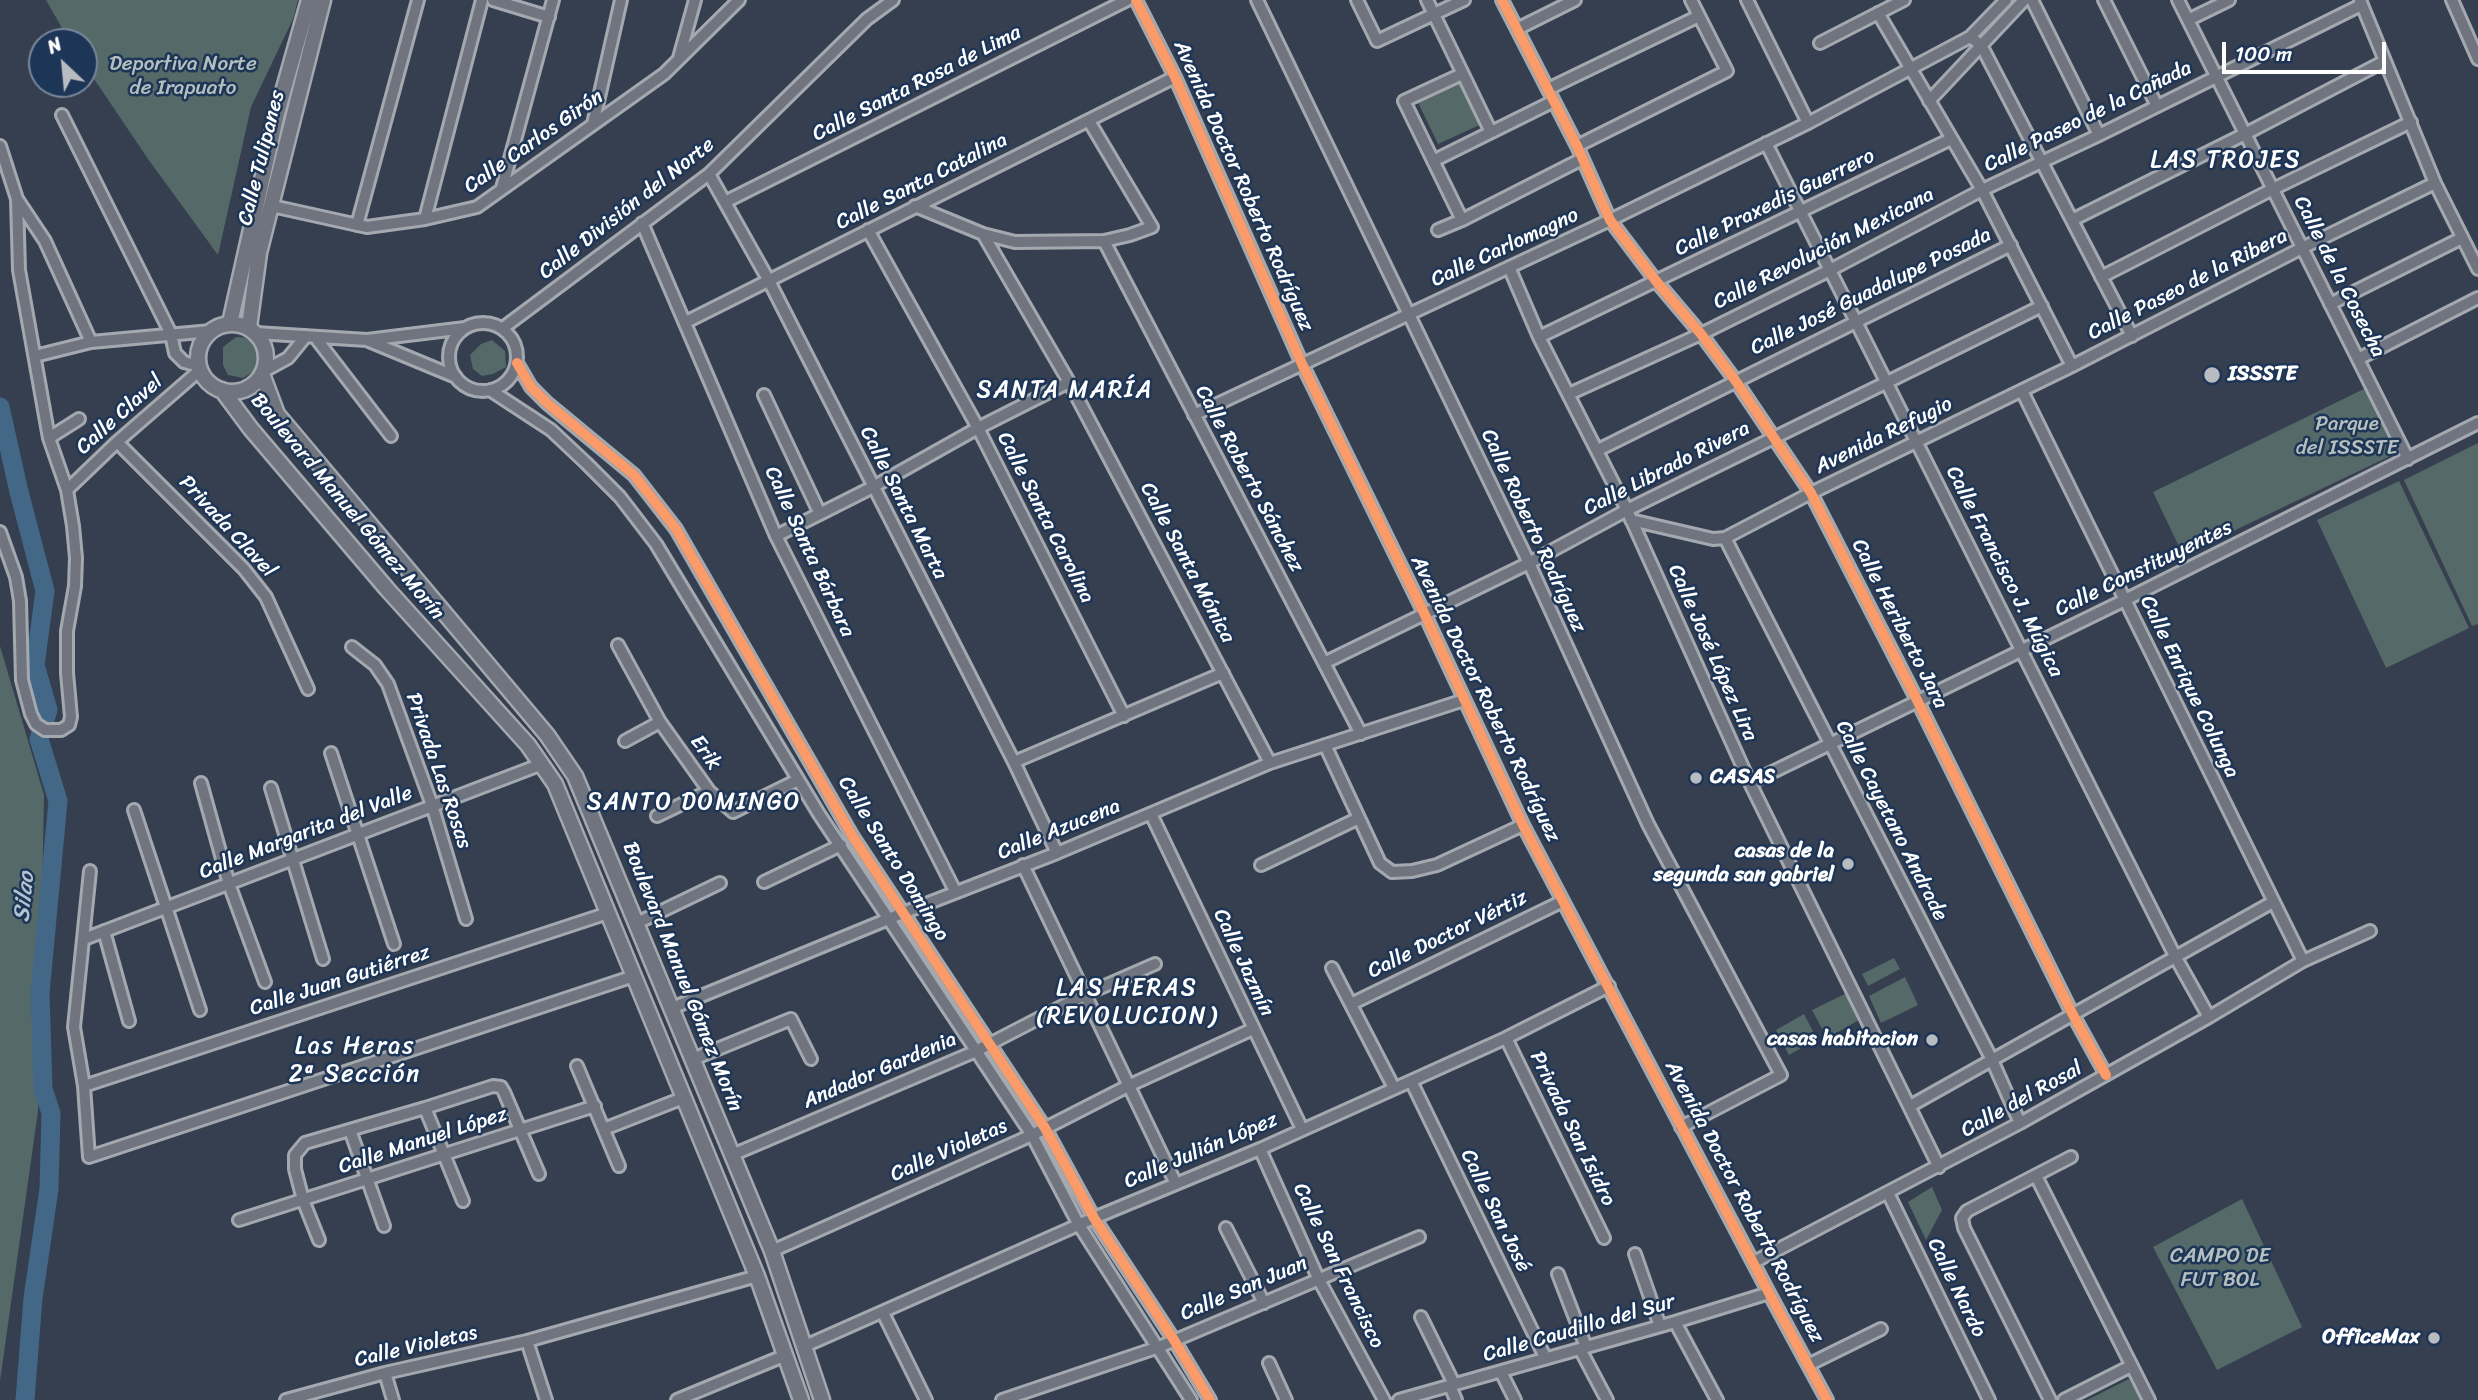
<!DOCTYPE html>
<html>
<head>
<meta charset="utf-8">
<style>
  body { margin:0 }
  #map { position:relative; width:2478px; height:1400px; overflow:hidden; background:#353f4f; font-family:Sriracha,sans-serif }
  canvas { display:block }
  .north { position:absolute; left:28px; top:28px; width:70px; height:70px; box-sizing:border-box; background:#1d3557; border:2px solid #77869a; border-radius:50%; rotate:334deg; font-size:19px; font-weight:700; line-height:28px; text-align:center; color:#fff }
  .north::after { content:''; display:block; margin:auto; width:24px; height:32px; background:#b8bcc1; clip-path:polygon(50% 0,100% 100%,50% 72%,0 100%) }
  .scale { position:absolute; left:2222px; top:42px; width:164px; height:32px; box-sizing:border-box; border:4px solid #fff; border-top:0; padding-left:9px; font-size:21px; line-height:24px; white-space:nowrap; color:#fff; -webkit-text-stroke:5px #1d3557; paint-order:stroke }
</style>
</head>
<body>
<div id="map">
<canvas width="2478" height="1400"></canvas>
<div class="north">N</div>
<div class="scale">100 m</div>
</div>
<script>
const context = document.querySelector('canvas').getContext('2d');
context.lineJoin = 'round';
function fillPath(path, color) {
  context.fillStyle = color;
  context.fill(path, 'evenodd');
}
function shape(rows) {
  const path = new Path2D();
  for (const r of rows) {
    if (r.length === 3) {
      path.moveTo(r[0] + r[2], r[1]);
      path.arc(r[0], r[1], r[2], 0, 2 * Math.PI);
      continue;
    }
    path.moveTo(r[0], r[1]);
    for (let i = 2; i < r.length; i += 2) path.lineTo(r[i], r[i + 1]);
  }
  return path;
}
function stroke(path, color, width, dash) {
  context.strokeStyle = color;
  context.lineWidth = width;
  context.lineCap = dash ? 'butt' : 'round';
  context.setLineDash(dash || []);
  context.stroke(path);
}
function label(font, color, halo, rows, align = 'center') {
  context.font = font + ' Sriracha,sans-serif';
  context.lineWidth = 5;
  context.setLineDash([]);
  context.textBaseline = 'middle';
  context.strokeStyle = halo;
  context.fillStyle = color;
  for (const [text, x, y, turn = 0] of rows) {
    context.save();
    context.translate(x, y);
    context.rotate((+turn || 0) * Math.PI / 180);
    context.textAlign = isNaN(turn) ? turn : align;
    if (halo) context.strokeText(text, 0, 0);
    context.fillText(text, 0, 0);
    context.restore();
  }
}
fillPath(shape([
  [46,0,298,0,293,19,251,107,218,255,148,159,84,64,84,42,70,42],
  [1461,76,1484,123,1438,144,1416,98],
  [236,337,253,338,263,353,259,368,243,378,228,375,223,365,223,347],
  [492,340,505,351,506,367,493,374,482,376,473,369,470,355,481,344],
  [2370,386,2403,450,2183,555,2153,492],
  [2478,443,2478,624,2472,626,2404,480],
  [2399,481,2469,628,2386,668,2317,520],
  [0,646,44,795,38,1111,0,1381],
  [1894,958,1900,969,1868,986,1862,974],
  [1905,977,1918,1005,1881,1023,1869,996],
  [1849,992,1861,1019,1827,1038,1812,1010],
  [1804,1014,1817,1039,1789,1055,1776,1030],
  [1932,1187,1942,1210,1926,1240,1908,1202],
  [2242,1199,2302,1327,2217,1370,2153,1247],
  [2129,1379,2141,1400,2087,1400]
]), '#556968');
stroke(shape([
  [0,407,19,492,45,591,35,665,48,710,39,739,58,801,40,993,43,1089,51,1113,49,1189,33,1298,25,1400]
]), '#436887', 19);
const minor = shape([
  [493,0,549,17],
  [1136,0,1175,77,1302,364,1425,615,1523,825,1769,1293,1827,1400],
  [1257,0,1529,563,1648,824,1781,1075,1681,1127],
  [1357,0,1377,41,1464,0],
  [1427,0,1491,132],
  [1502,0,1577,146,1610,220,1656,281,1701,334,1735,380,1811,493,1917,700,2072,1013,2106,1075],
  [1747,0,1808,123],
  [2032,0,2099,135],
  [2104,0,2157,106],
  [2178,0,2408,459],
  [2360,0,2435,183,2478,269],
  [2452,0,2478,59],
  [1878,13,1982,190,2072,366],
  [2188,20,2229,0],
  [1517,29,1575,0],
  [1970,37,1981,45,2132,336],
  [1820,43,1904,0],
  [679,58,695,0],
  [1462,74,1404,101,1462,220],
  [1548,89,1699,16],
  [1929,101,2024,0],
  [62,115,171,334,175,353,184,362,199,366],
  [593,124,621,0],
  [1766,143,2176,958,2209,1017],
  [0,146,17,199,19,270,49,438,67,490,73,526,76,558,75,586,67,631,67,673,71,717,69,725,61,730,45,730,36,724,31,714,22,680,20,601,16,577,0,532],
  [1577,146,1727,71,1691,0],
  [1433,161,1554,101],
  [709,174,769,281,1014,762,1057,853],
  [502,188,553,0],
  [17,199,45,241,91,342],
  [725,202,1127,0],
  [272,206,367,227,425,219,477,207,664,74,739,0],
  [915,206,983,234,1015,242,1104,241,1130,235,1152,227,1089,121],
  [425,219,482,0],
  [2072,220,2245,134,2385,61],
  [642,223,776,536,955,891],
  [357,225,418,0],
  [868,230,978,428,1124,716],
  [1438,230,1462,220,1582,159],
  [983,234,1069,382,1270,763],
  [1104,241,1361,734],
  [1509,267,1539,337,1627,510,1750,783,1939,1167],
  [2101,277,2273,189,2411,122],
  [2330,304,2462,238],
  [686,322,1175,77],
  [483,357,34],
  [503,328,709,174,867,19,893,0],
  [256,333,367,340,465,328],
  [315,337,391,436],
  [1539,337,1951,139],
  [369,341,456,377],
  [35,356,91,342,211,331],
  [2358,359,2478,298],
  [517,363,531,387,547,403,634,475,676,529,853,837,1045,1128,1094,1218,1174,1340,1210,1400],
  [264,371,288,358,306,336],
  [490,390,551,430,586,463,620,497,656,544,819,814,1032,1135,1079,1225,1191,1400],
  [2022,391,2303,961],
  [1569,394,1701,334,1830,270,1982,190,2099,135,2361,5],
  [764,395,820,514],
  [1194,415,1610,220,1808,123,1970,37,2006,0],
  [49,438,79,419],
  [117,442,244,569,266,597,308,689],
  [1598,450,2011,245],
  [67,490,117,442,200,370],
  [1631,520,1713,539,1725,538,1811,493,2072,366,2302,248,2435,183],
  [776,536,873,487,978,428,1069,382],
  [1725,538,1992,1060,2020,1123],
  [618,645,660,722,709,791,733,812,798,780],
  [352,647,375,665,388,684,432,805,466,919],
  [1324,663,1529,563,1627,510,2042,306],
  [625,741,660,722],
  [1325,745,1380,863,1392,872,1412,871,1437,865,1523,825],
  [331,753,394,944],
  [1014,762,1223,673],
  [201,783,229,884,265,982],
  [1750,783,2125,600,2478,423],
  [271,788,323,959],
  [134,810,200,1010],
  [1151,814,1302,1129],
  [657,816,709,791],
  [1023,865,1176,1184],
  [1261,865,1359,818],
  [90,871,74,1027,84,1086,89,1157,634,976],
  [764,882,841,845],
  [637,923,720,883],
  [104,931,129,1021],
  [84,939,542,764],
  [1332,968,1394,1088],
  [1351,1004,1563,901],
  [672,1008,903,913,1057,853,1270,763,1464,700],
  [1506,1038,1604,1238],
  [693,1059,791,1019,811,1059],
  [577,1066,619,1166],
  [1411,1081,1545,1357],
  [84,1086,608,913],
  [1910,1106,2273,902],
  [425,1108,463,1201],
  [604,1129,683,1098],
  [350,1130,384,1226],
  [1260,1149,1318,1278,1384,1400],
  [732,1155,974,1052,1084,995,1155,964],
  [2036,1176,2149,1400],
  [1888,1193,1989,1400],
  [239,1220,595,1106],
  [1226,1228,1264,1303],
  [319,1240,303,1200,295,1169,295,1155,305,1143,425,1108,493,1086,501,1087,504,1092,539,1174],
  [772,1251,1032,1135,1128,1086,1253,1029],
  [1635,1254,1660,1326],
  [1754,1262,2020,1123,2209,1017,2303,961,2370,931],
  [1558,1274,1586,1347],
  [883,1313,926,1400],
  [1421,1317,1454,1384],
  [1675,1322,1717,1400],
  [527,1341,546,1400],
  [805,1346,1094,1218,1260,1149,1411,1081,1506,1038,1609,986],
  [1580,1349,1607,1400],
  [1269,1363,1286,1400],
  [1808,1365,1881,1329],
  [1501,1372,1515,1400],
  [385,1373,393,1400],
  [1450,1386,1456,1400],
  [286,1400,385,1373,527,1341,757,1276],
  [677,1400,786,1355],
  [1002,1400,1159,1347,1419,1237],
  [1399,1400,1675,1322,1769,1293],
  [2050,1400,1964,1228,1962,1218,1967,1211,2071,1157],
  [2064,1400,2131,1366]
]);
const major = shape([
  [230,323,277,113,309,0],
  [232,358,34],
  [249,327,259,253,323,0],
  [262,374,277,414,547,735,575,776,772,1251,822,1400],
  [222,390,251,429,387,589,528,745,555,784,757,1276,801,1400]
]);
stroke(minor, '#a4a9b0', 16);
stroke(major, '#a4a9b0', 19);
stroke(minor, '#6f747e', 10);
stroke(major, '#6f747e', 14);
stroke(shape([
  [1136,0,1175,77,1302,364,1425,615,1523,825,1769,1293,1827,1400],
  [1502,0,1577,146,1610,220,1656,281,1701,334,1735,380,1811,493,1917,700,2072,1013,2106,1075],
  [517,363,531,387,547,403,634,475,676,529,853,837,1045,1128,1094,1218,1174,1340,1210,1400]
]), '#fa9b69', 10);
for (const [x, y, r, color] of [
  [2212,375,9,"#b8bcc1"],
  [1696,778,7,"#b8bcc1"],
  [1848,864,7,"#b8bcc1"],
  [1932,1040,7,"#b8bcc1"],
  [2434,1338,7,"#b8bcc1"]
]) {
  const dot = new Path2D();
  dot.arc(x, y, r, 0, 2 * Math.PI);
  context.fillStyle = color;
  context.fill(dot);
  stroke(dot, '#1d3557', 2.5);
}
label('21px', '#b5bfbd', '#1d3557', [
  ["Deportiva Norte",183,65],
  ["de Irapuato",183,89],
  ["Parque",2347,425],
  ["del ISSSTE",2347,449],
  ["CAMPO DE",2220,1257],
  ["FUT BOL",2220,1281]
]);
label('21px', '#fff', '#1d3557', [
  ["Calle Santa Rosa de Lima",917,84,-27],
  ["Calle Paseo de la Cañada",2088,117,-26],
  ["Calle Carlos Girón",534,142,-35],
  ["Calle Tulipanes",262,158,-76],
  ["Calle Santa Catalina",922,182,-27],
  ["Avenida Doctor Roberto Rodríguez",1243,186,66],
  ["Calle Praxedis Guerrero",1775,203,-26],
  ["Calle División del Norte",627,209,-38],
  ["Calle Carlomagno",1505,248,-25],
  ["Calle Revolución Mexicana",1824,249,-27],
  ["Calle de la Cosecha",2339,277,63],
  ["Calle Paseo de la Ribera",2188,285,-27],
  ["Calle José Guadalupe Posada",1871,292,-26],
  ["Calle Clavel",120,415,-42],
  ["Avenida Refugio",1884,436,-26],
  ["Calle Librado Rivera",1667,469,-27],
  ["Calle Roberto Sánchez",1249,479,62],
  ["Calle Santa Marta",903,503,63],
  ["Boulevard Manuel Gómez Morín",347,507,50],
  ["Calle Santa Carolina",1045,518,63],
  ["Privada Clavel",227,527,47],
  ["Calle Roberto Rodríguez",1533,531,65],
  ["Calle Santa Bárbara",809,552,65],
  ["Calle Santa Mónica",1187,563,62],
  ["Calle Constituyentes",2144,569,-26],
  ["Calle Francisco J. Múgica",2004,572,63],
  ["Calle Heriberto Jara",1899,624,63],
  ["Calle José López Lira",1712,653,66],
  ["Calle Enrique Colunga",2189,687,64],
  ["Avenida Doctor Roberto Rodríguez",1485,699,64],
  ["Erik",705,753,55],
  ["Privada Las Rosas",438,771,71],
  ["Calle Cayetano Andrade",1891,821,63],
  ["Calle Azucena",1059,830,-22],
  ["Calle Margarita del Valle",306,833,-21],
  ["Calle Santo Domingo",893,859,58],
  ["Calle Doctor Vértiz",1448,935,-26],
  ["Calle Jazmín",1243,963,65],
  ["Boulevard Manuel Gómez Morín",682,977,68],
  ["Calle Juan Gutiérrez",340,981,-18],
  ["Andador Gardenia",880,1071,-23],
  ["Calle del Rosal",2022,1100,-29],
  ["Privada San Isidro",1572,1129,64],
  ["Calle Manuel López",423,1141,-18],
  ["Calle Violetas",949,1151,-24],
  ["Calle Julián López",1201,1151,-23],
  ["Avenida Doctor Roberto Rodríguez",1744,1202,62],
  ["Calle San José",1495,1211,64],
  ["Calle San Francisco",1338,1266,64],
  ["Calle Nardo",1956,1288,64],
  ["Calle San Juan",1244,1289,-23],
  ["Calle Caudillo del Sur",1579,1329,-16],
  ["Calle Violetas",416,1347,-13]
]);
label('bold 21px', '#fff', '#1d3557', [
  ["ISSSTE",2228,375,"left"],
  ["CASAS",1710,778,"left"],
  ["casas de la",1834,852],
  ["segunda san gabriel",1834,876],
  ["casas habitacion",1918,1040],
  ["OfficeMax",2420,1338]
], 'right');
label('italic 23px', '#b4c4d1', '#1d3557', [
  ["Silao",25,897,-84]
]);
context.letterSpacing = '2px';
label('24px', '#fff', '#1d3557', [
  ["LAS TROJES",2226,161],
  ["SANTA MARÍA",1065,391],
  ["SANTO DOMINGO",694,803],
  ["LAS HERAS",1127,989],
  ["(REVOLUCION)",1127,1017],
  ["Las Heras",355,1047],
  ["2ª Sección",355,1075]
]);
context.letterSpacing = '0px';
</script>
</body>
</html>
